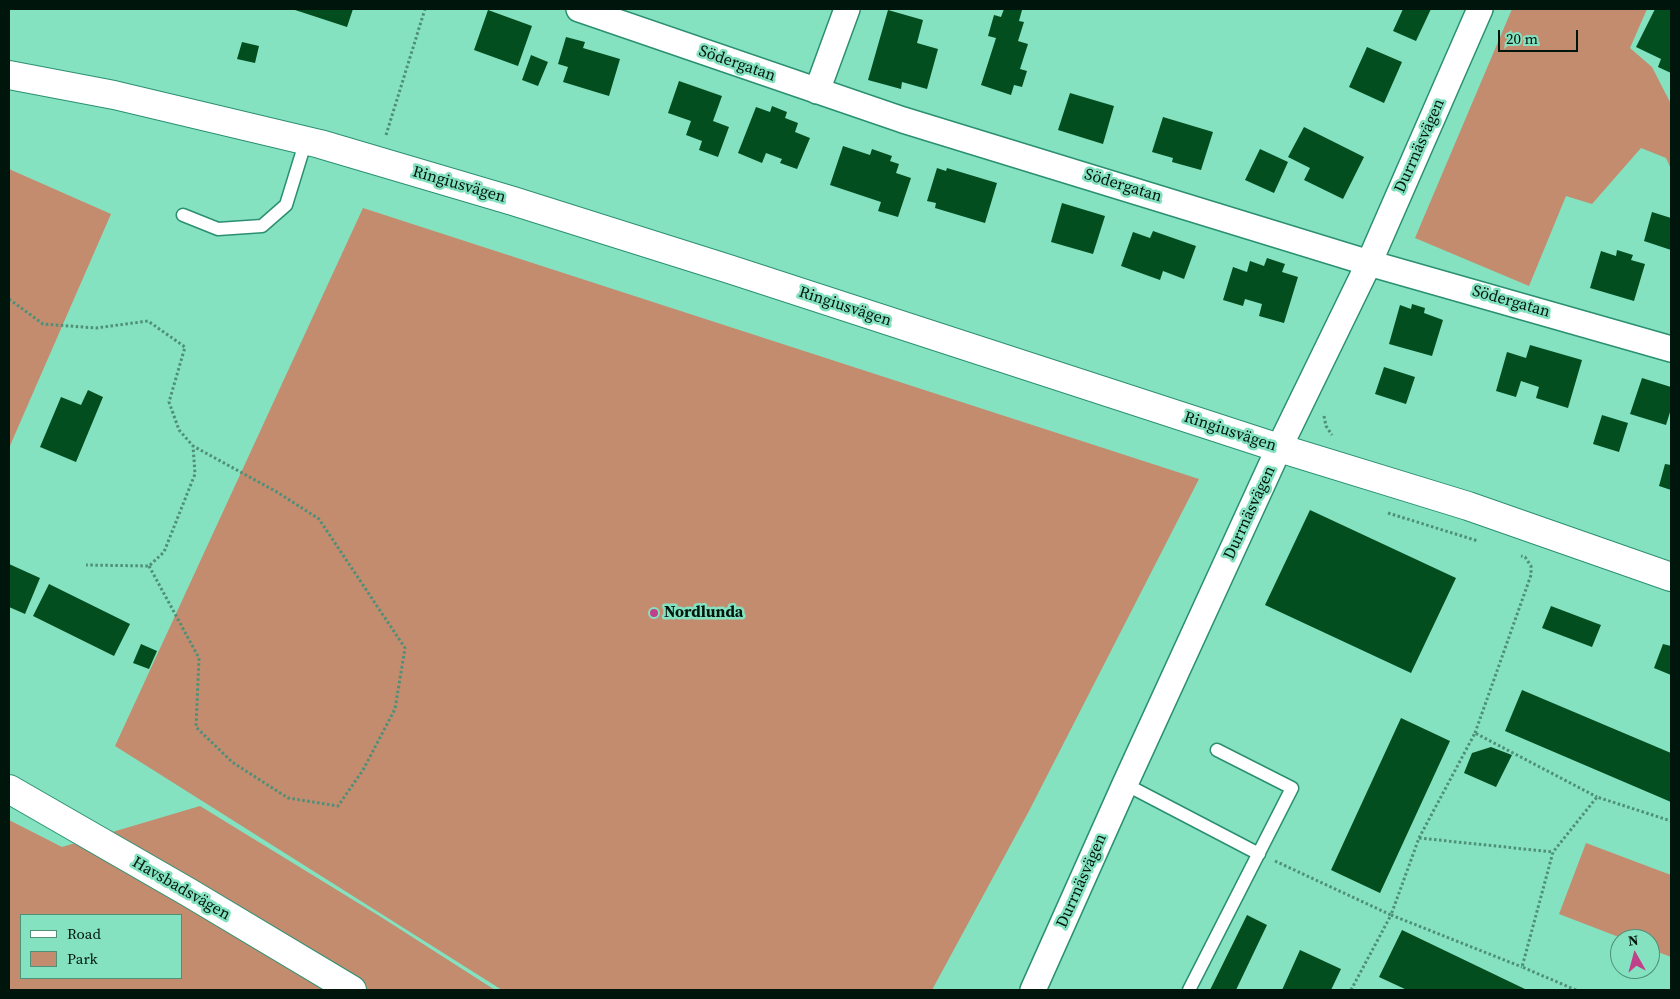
<!DOCTYPE html>
<html>
<head>
<meta charset="utf-8">
<style>
  body { margin:0 }
  #map { position:relative; width:1680px; height:999px; overflow:hidden; background:#84e2c1; font-family:"Source Serif 4",serif }
  canvas { display:block }
  .frame { position:absolute; inset:0; border:10px solid #00150c; pointer-events:none }
  .legend { position:absolute; left:20px; top:914px; width:162px; height:65px; box-sizing:border-box; background:#84e2c1; border:1px solid #4f9079; margin:0; padding:6px 9px; list-style:none; font-size:15px; color:#00150c }
  .legend li { display:flex; align-items:center; gap:10px; height:25px }
  .legend b { width:25px; border:1px solid #4f9079 }
  .north { position:absolute; left:1610px; top:929px; width:50px; height:50px; box-sizing:border-box; background:#84e2c1; border:1px solid #4f9079; border-radius:50%; rotate:353deg; font-size:14px; font-weight:700; line-height:20px; text-align:center; color:#00150c }
  .north::after { content:''; display:block; margin:auto; width:18px; height:22px; background:#c1408a; clip-path:polygon(50% 0,100% 100%,50% 72%,0 100%) }
  .scale { position:absolute; left:1498px; top:30px; width:80px; height:22px; box-sizing:border-box; border:2px solid #00150c; border-top:0; padding-left:6px; font-size:15px; line-height:18px; white-space:nowrap; color:#00150c; -webkit-text-stroke:4px #84e2c1; paint-order:stroke }
</style>
</head>
<body>
<div id="map">
<canvas width="1680" height="999"></canvas>
<div class="frame"></div>
<ul class="legend">
<li><b style="height:6px;background:#fff"></b>Road</li>
<li><b style="height:14px;background:#c38c6f"></b>Park</li>
</ul>
<div class="north">N</div>
<div class="scale">20 m</div>
</div>
<script>
const context = document.querySelector('canvas').getContext('2d');
context.lineJoin = 'round';
function fillPath(path, color) {
  context.fillStyle = color;
  context.fill(path, 'evenodd');
}
function shape(rows) {
  const path = new Path2D();
  for (const r of rows) {
    path.moveTo(r[0], r[1]);
    for (let i = 2; i < r.length; i += 2) path.lineTo(r[i], r[i + 1]);
  }
  return path;
}
function stroke(path, color, width, dash) {
  context.strokeStyle = color;
  context.lineWidth = width;
  context.lineCap = dash ? 'butt' : 'round';
  context.setLineDash(dash || []);
  context.stroke(path);
}
function label(font, color, halo, rows, align = 'center') {
  context.font = font + ' "Source Serif 4",serif';
  context.lineWidth = 5;
  context.setLineDash([]);
  context.textBaseline = 'middle';
  context.strokeStyle = halo;
  context.fillStyle = color;
  for (const [text, x, y, turn = 0] of rows) {
    context.save();
    context.translate(x, y);
    context.rotate((+turn || 0) * Math.PI / 180);
    context.textAlign = isNaN(turn) ? turn : align;
    if (halo) context.strokeText(text, 0, 0);
    context.fillText(text, 0, 0);
    context.restore();
  }
}
fillPath(shape([
  [1512,9,1647,9,1630,48,1652,67,1671,104,1671,169,1666,158,1641,148,1592,204,1566,196,1529,286,1415,238],
  [9,169,111,214,9,448],
  [363,208,1199,479,1029,811,932,990,502,990,115,746],
  [200,806,381,917,495,990,9,990,9,820,62,847],
  [21,915,181,915,181,978,21,978],
  [1586,843,1671,875,1671,957,1650,949,1650,939,1624,939,1559,914]
]), '#c38c6f');
fillPath(shape([
  [292,9,353,9,347,27],
  [1004,9,1022,10,1019,21,1024,22,1018,41,1028,44,1020,69,1027,71,1022,87,1014,85,1011,95,981,85,996,38,988,36,994,15,1001,17],
  [1403,9,1431,9,1416,41,1393,31],
  [1655,9,1671,9,1671,73,1658,67,1661,59,1636,47],
  [488,10,532,26,518,66,474,50],
  [888,10,923,20,917,43,938,49,927,89,902,82,901,89,868,80],
  [566,37,585,42,583,48,620,59,609,96,563,82,568,67,558,64],
  [242,42,259,46,255,63,237,59],
  [1367,47,1402,62,1384,103,1349,87],
  [531,55,548,62,538,86,522,80],
  [679,81,722,96,713,121,729,127,718,157,699,150,702,141,686,135,691,121,668,113],
  [1070,93,1114,106,1103,144,1058,130],
  [772,106,787,112,785,118,798,123,795,132,810,138,797,169,780,163,782,159,766,153,762,163,738,153,756,107,770,112],
  [1163,117,1213,132,1201,170,1172,162,1173,158,1152,152],
  [1304,127,1364,157,1343,199,1304,180,1310,168,1288,157],
  [843,146,870,155,872,149,892,156,890,161,899,164,896,173,911,178,898,217,878,211,881,202,830,185],
  [1260,149,1288,162,1274,193,1245,180],
  [937,168,946,171,947,168,997,183,985,223,935,208,936,203,927,201],
  [1062,203,1105,216,1093,254,1051,242],
  [1652,212,1671,218,1671,250,1644,241],
  [1153,231,1196,246,1184,279,1163,271,1160,280,1121,266,1133,232,1150,238],
  [1617,250,1633,255,1631,260,1645,264,1634,301,1590,288,1601,251,1616,256],
  [1267,258,1285,264,1282,272,1298,277,1284,323,1259,316,1262,304,1245,299,1243,306,1223,300,1233,267,1247,272,1250,261,1264,266],
  [1412,304,1425,308,1424,313,1443,320,1432,356,1389,344,1400,305,1411,309],
  [1530,345,1582,360,1568,408,1536,398,1539,387,1521,381,1516,397,1496,391,1507,352,1526,358],
  [1384,367,1415,377,1406,404,1375,394],
  [1642,378,1671,387,1671,409,1666,425,1630,414],
  [88,390,103,397,76,462,40,447,61,397,81,405],
  [1602,415,1628,423,1619,452,1593,444],
  [1665,464,1671,465,1671,490,1659,486],
  [1310,510,1456,578,1411,673,1265,605],
  [9,564,40,578,25,614,9,607],
  [49,584,130,624,114,656,33,616],
  [1551,606,1601,625,1592,647,1542,628],
  [141,644,157,651,149,669,133,663],
  [1663,644,1671,646,1671,675,1654,668],
  [1522,690,1671,753,1671,802,1505,731],
  [1401,718,1450,741,1380,893,1331,870],
  [1491,747,1512,755,1496,787,1464,773,1472,753],
  [1247,915,1267,925,1236,990,1210,990],
  [1402,930,1527,990,1407,990,1379,977],
  [1300,950,1341,969,1331,990,1282,990]
]), '#034e1e');
const lane = shape([
  [183,215,218,229,262,226,286,205,306,140],
  [1125,784,1259,854],
  [1189,990,1292,788,1217,750]
]);
const street = shape([
  [579,9,903,120,1369,263,1671,349],
  [817,91,847,9],
  [1033,990,1125,784,1279,448,1369,263,1480,9]
]);
const secondary = shape([
  [9,75,114,95,320,144,513,201,729,269,1279,448,1468,506,1671,577],
  [9,789,188,892,352,990]
]);
stroke(lane, '#2b8f71', 15);
stroke(street, '#2b8f71', 28);
stroke(secondary, '#2b8f71', 30);
stroke(shape([
  [386,135,425,9],
  [9,299,43,324,96,328,148,321,185,347,169,402,179,430,193,446,195,474,164,552,149,566,86,565],
  [1324,416,1326,426,1332,435],
  [1388,513,1478,541],
  [149,566,199,658,196,727,232,762,288,798,338,806,363,770,395,709,405,648,319,519,277,492,193,446],
  [1475,733,1531,575,1531,566,1525,557,1521,556],
  [1419,838,1475,733,1597,797],
  [1275,861,1391,915,1419,838,1553,852],
  [1351,990,1391,915,1522,967],
  [1576,990,1522,967,1553,852,1597,797,1671,821]
]), '#4f8f78', 3, [2.5, 2.5]);
stroke(lane, '#fff', 12);
stroke(street, '#fff', 25);
stroke(secondary, '#fff', 28);
for (const [x, y, r, color] of [
  [654,613,5,"#c1408a"]
]) {
  const dot = new Path2D();
  dot.arc(x, y, r, 0, 2 * Math.PI);
  context.fillStyle = color;
  context.fill(dot);
  stroke(dot, '#84e2c1', 2);
}
label('16px', '#00150c', '#84e2c1', [
  ["Södergatan",737,64,19],
  ["Durrnäsvägen",1420,146,-66],
  ["Ringiusvägen",459,185,16],
  ["Södergatan",1123,186,17],
  ["Södergatan",1511,302,16],
  ["Ringiusvägen",845,307,18],
  ["Ringiusvägen",1230,432,18],
  ["Durrnäsvägen",1250,513,-65],
  ["Durrnäsvägen",1082,881,-66],
  ["Havsbadsvägen",181,889,30]
]);
label('bold 16px', '#00150c', '#84e2c1', [
  ["Nordlunda",664,613]
], 'left');
</script>
</body>
</html>
